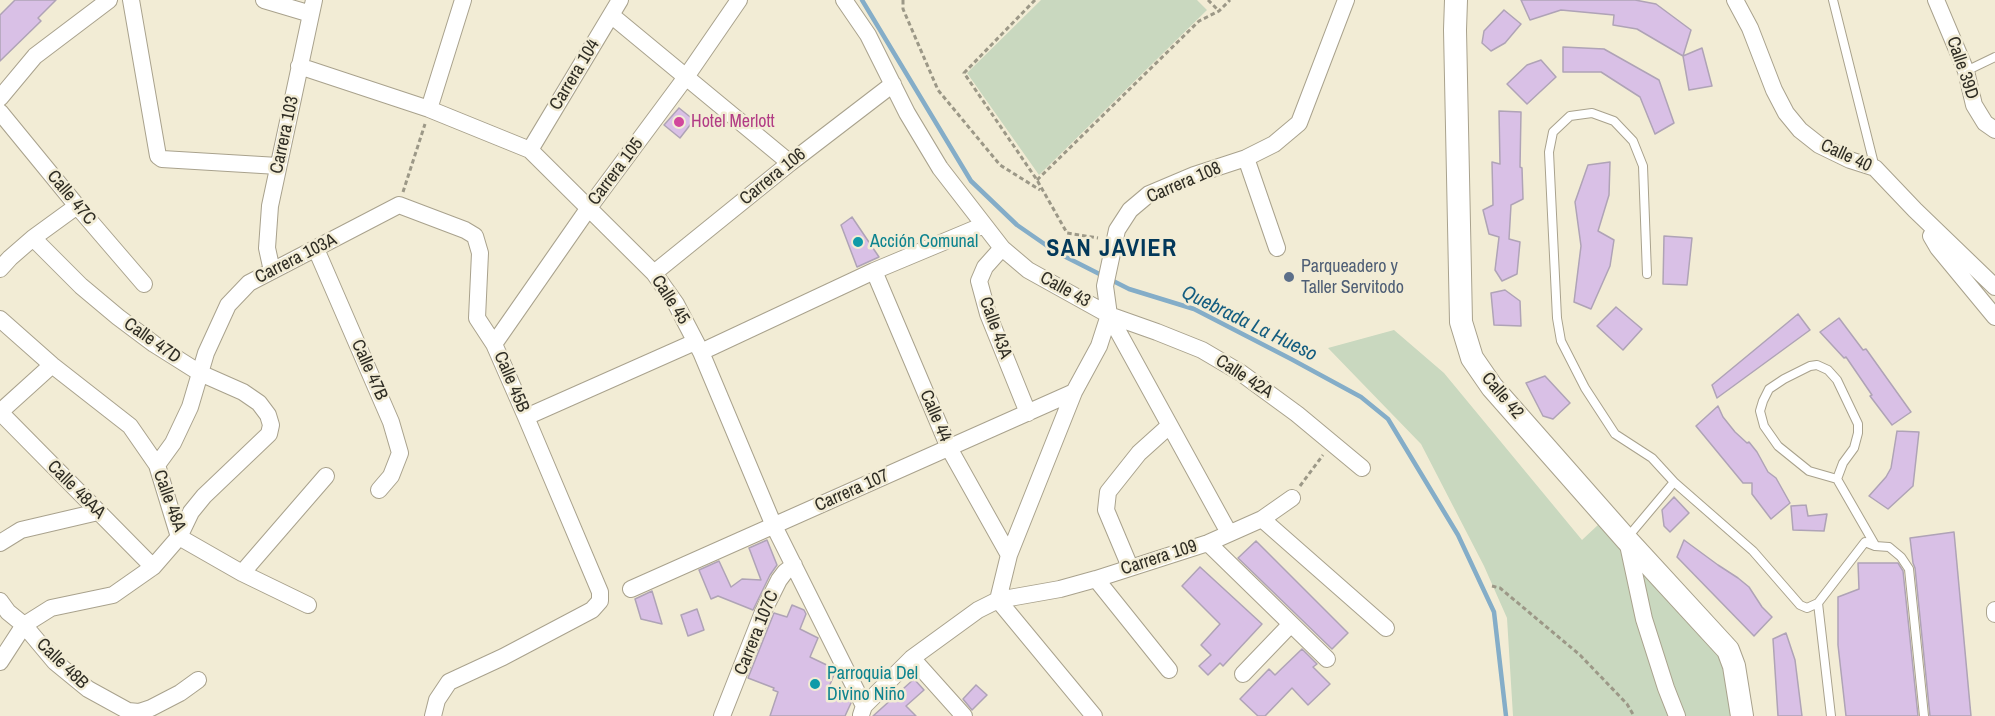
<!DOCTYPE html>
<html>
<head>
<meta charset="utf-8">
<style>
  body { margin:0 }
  canvas { display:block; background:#f2ecd5 }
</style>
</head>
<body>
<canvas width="1995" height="716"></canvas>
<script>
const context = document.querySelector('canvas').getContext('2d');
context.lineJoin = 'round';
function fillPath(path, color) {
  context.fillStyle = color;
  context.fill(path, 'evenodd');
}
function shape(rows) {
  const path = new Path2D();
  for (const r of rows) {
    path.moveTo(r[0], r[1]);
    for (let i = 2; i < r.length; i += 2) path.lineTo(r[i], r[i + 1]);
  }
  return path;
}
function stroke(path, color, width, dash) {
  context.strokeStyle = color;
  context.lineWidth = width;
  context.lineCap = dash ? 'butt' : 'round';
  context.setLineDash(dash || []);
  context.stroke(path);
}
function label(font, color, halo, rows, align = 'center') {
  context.font = font + ' "Archivo Narrow",sans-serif';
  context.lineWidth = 5;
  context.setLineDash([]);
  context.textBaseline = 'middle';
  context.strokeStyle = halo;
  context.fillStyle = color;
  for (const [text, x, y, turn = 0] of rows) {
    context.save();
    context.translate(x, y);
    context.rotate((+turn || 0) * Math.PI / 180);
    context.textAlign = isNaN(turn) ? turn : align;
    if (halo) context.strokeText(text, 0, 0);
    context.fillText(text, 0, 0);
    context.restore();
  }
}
fillPath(shape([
  [1041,0,1197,0,1207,10,1039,175,967,73],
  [1394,330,1444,373,1582,540,1599,524,1729,663,1735,716,1513,716,1507,618,1484,566,1421,444,1328,348]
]), '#c9d8bf');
stroke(shape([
  [862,0,971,181,1017,225,1056,252,1129,289,1194,309,1291,359,1361,397,1388,419,1458,535,1494,612,1506,716]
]), '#84adc8', 4.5);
const building = shape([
  [15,0,56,0,38,18,41,21,0,61,0,15,15,0],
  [1521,0,1635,0,1656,4,1691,30,1683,56,1637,29,1613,25,1614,15,1561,10,1530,20,1521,0],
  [1504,10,1521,24,1505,43,1491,51,1482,43,1484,31,1504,10],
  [1563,47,1604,49,1659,80,1674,123,1655,134,1640,97,1601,72,1563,72,1563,47],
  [1702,48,1712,86,1689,90,1683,56,1702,48],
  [1541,60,1556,77,1527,104,1507,84,1527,65,1541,60],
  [679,108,694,120,680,138,664,125,679,108],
  [1499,111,1521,112,1520,167,1522,168,1523,199,1511,205,1509,239,1520,242,1517,274,1502,281,1495,270,1499,237,1489,234,1483,210,1493,205,1492,162,1500,164,1499,111],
  [1610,162,1609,195,1598,231,1614,240,1610,266,1591,309,1574,302,1581,246,1575,202,1588,165,1610,162],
  [852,217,879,257,857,267,841,225,852,217],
  [1664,236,1692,238,1687,285,1663,284,1664,236],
  [1505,290,1520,301,1521,326,1494,325,1491,293,1505,290],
  [1616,307,1642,329,1623,350,1597,326,1616,307],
  [1798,314,1810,330,1717,398,1712,385,1798,314],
  [1839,318,1863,350,1866,349,1911,412,1892,425,1870,396,1872,395,1846,357,1844,358,1820,332,1839,318],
  [1545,376,1570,403,1553,419,1543,416,1526,383,1545,376],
  [1718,406,1723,417,1735,432,1747,443,1749,442,1757,452,1768,472,1776,478,1790,503,1771,519,1752,494,1752,483,1743,483,1696,426,1718,406],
  [1897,431,1919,432,1913,486,1888,509,1869,496,1886,477,1891,468,1897,431],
  [1674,497,1689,513,1670,532,1664,526,1662,510,1674,497],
  [1806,505,1808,516,1827,514,1824,531,1793,530,1791,506,1806,505],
  [1954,532,1971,716,1930,716,1915,568,1913,563,1910,538,1954,532],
  [767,540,777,565,770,575,753,610,718,596,711,599,699,570,719,561,731,587,742,579,761,580,749,548,767,540],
  [1684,540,1718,565,1738,578,1749,587,1762,607,1772,617,1754,636,1677,557,1684,540],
  [1256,541,1348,633,1332,649,1238,558,1256,541],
  [1858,563,1898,563,1903,571,1918,716,1846,716,1838,645,1838,597,1859,589,1858,563],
  [1200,567,1262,624,1223,666,1220,663,1208,675,1199,666,1211,655,1201,645,1220,624,1182,586,1200,567],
  [652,591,662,624,641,619,635,599,652,591],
  [792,605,804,610,806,614,800,629,818,638,810,657,833,668,835,672,829,687,846,694,851,703,845,716,770,716,778,692,773,690,774,688,748,678,774,613,787,617,792,605],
  [697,609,704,630,688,636,681,615,697,609],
  [1786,633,1795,660,1802,716,1778,716,1773,639,1786,633],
  [1302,649,1317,664,1313,667,1330,684,1308,705,1292,688,1265,716,1258,716,1240,699,1269,669,1275,675,1302,649],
  [914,679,924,690,906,706,916,716,873,716,914,679],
  [976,685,987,695,972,710,963,699,976,685]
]);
fillPath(building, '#d9c0e6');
stroke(building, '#afa3b6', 1.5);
const lane = shape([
  [1833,0,1875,168],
  [1966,71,1995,57],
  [1837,479,1843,463,1854,448,1858,433,1858,424,1837,380,1828,370,1817,365,1810,366,1784,379,1769,389,1763,401,1760,411,1764,426,1778,446,1809,471,1837,479,1875,545],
  [1674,482,1753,551,1800,605,1807,608,1818,603,1865,542,1875,546,1889,547,1901,557,1909,569,1924,716],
  [1627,538,1674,482,1652,458,1615,434,1585,388,1561,341,1557,318,1549,152,1553,132,1570,116,1592,113,1614,121,1633,141,1643,166,1647,274],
  [1818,603,1831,716]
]);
const street = shape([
  [131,0,158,156,162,159,278,166],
  [264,0,311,14],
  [844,0,868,35,907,113,940,168,1002,248,1028,270,1109,315,1229,533],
  [1735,0,1750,28,1774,90,1786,113,1800,130,1819,145,1850,160,1875,168,1915,210,1995,287],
  [1936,0,1966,71,1974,105,1985,123,1995,130],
  [611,15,790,163],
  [299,66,429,109,530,150,654,273,676,304,701,352,774,526,864,706],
  [0,98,35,56,109,0],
  [429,109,463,0],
  [0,112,77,206,144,284],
  [530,150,620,0],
  [1246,158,1277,248],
  [1931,236,1938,248,1995,317],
  [1002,248,985,267,979,281,988,314,1028,413],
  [316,249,391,422,400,453,391,476,379,490],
  [0,269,10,258,33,238,77,206],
  [272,271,267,248,270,206,314,0],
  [874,271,949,448,1009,555],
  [654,273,790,163,893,84],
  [1109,315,1157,332,1202,350,1241,373,1297,414,1362,468],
  [0,319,52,365,130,426,157,465,179,537,242,573,308,605],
  [494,344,588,209,686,77,739,0],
  [701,352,874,271,984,225],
  [0,412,153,567],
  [0,412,52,365],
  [526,417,695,342],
  [157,465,173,443,190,407,206,353,228,305,249,283,399,205,465,230,475,236,480,253,477,318,494,344,526,417,600,592,600,601,592,610,503,657,449,682,437,700,433,716],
  [1262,519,1386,628],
  [1627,540,1644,619,1666,688,1677,716],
  [0,543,21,530,98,512],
  [1208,543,1327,659],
  [1130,567,1106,510,1108,492,1139,453,1169,426],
  [242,573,326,476],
  [1096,579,1169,670],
  [631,589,1074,392],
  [0,601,8,612,24,625,55,662,88,689,128,711,139,712,151,708,180,693,198,680],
  [1995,610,1995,614],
  [912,658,964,716],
  [0,662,24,625,51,608,113,595,153,567,179,537,191,512,204,496,269,434,271,425,268,415,259,403,243,392,200,373,154,344,118,317,81,286,33,238],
  [1243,674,1291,624],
  [861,715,864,706,912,658,978,610,998,600,1060,589,1096,579,1208,543,1262,519,1292,498],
  [722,716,763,612,779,580,785,572,794,565],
  [1094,716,998,600,1009,555,1074,392,1099,346,1109,315,1105,286,1117,230,1130,210,1149,194,1194,175,1246,158,1274,144,1299,123,1346,0]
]);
const secondary = shape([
  [1456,0,1455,30,1461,322,1472,358,1492,387,1626,539,1728,650,1734,666,1742,716]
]);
stroke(lane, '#a9a28d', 10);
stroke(street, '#a9a28d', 18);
stroke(secondary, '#a9a28d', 24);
stroke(shape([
  [903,0,903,9,938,90,1000,165,1040,190],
  [1035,0,964,73,1037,180,1067,233,1098,238],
  [1208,0,1219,11],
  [1037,180,1199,21,1219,11,1230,0],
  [403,192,425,124],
  [1300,486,1323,455],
  [1492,586,1500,588,1580,655,1627,704,1634,716]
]), '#9c9887', 3, [4.5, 3]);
stroke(lane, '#fff', 8);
stroke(street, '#fff', 16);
stroke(secondary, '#fff', 22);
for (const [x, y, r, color] of [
  [679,122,6,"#d1479c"],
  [858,242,6,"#0f9aa8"],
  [1289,277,6,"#5c6f8a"],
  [815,684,6,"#0f9aa8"]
]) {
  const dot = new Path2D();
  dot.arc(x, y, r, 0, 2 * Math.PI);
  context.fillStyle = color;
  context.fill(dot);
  stroke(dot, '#f2ecd5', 2);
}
label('18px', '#2f2d24', '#f2ecd5', [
  ["Calle 39D",1962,68,71],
  ["Carrera 104",575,75,-59],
  ["Carrera 103",285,135,-78],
  ["Calle 40",1846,156,25],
  ["Carrera 105",616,172,-53],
  ["Carrera 106",773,177,-39],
  ["Carrera 108",1184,183,-23],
  ["Calle 47C",71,198,50],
  ["Carrera 103A",296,259,-27],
  ["Calle 43",1065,290,29],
  ["Calle 45",670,300,57],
  ["Calle 43A",995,328,70],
  ["Calle 47D",152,341,35],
  ["Calle 47B",369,370,66],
  ["Calle 42A",1244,377,33],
  ["Calle 45B",511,382,67],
  ["Calle 42",1502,396,50],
  ["Calle 44",935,416,67],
  ["Calle 48AA",76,490,45],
  ["Carrera 107",852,491,-24],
  ["Calle 48A",169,501,70],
  ["Carrera 109",1159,558,-18],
  ["Carrera 107C",757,633,-68],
  ["Calle 48B",62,664,44]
]);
label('18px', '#b23c85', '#f2ecd5', [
  ["Hotel Merlott",691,122]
], 'left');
label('18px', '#0d838f', '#f2ecd5', [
  ["Acción Comunal",870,242],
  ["Parroquia Del",827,674],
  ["Divino Niño",827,695]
], 'left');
label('18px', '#4e5e75', '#f2ecd5', [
  ["Parqueadero y",1301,267],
  ["Taller Servitodo",1301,288]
], 'left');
label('italic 20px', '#145d80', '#f2ecd5', [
  ["Quebrada La Hueso",1249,324,26]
]);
context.letterSpacing = '1.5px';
label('bold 24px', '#02385a', '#f2ecd5', [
  ["SAN JAVIER",1112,250]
]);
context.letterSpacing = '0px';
</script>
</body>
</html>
